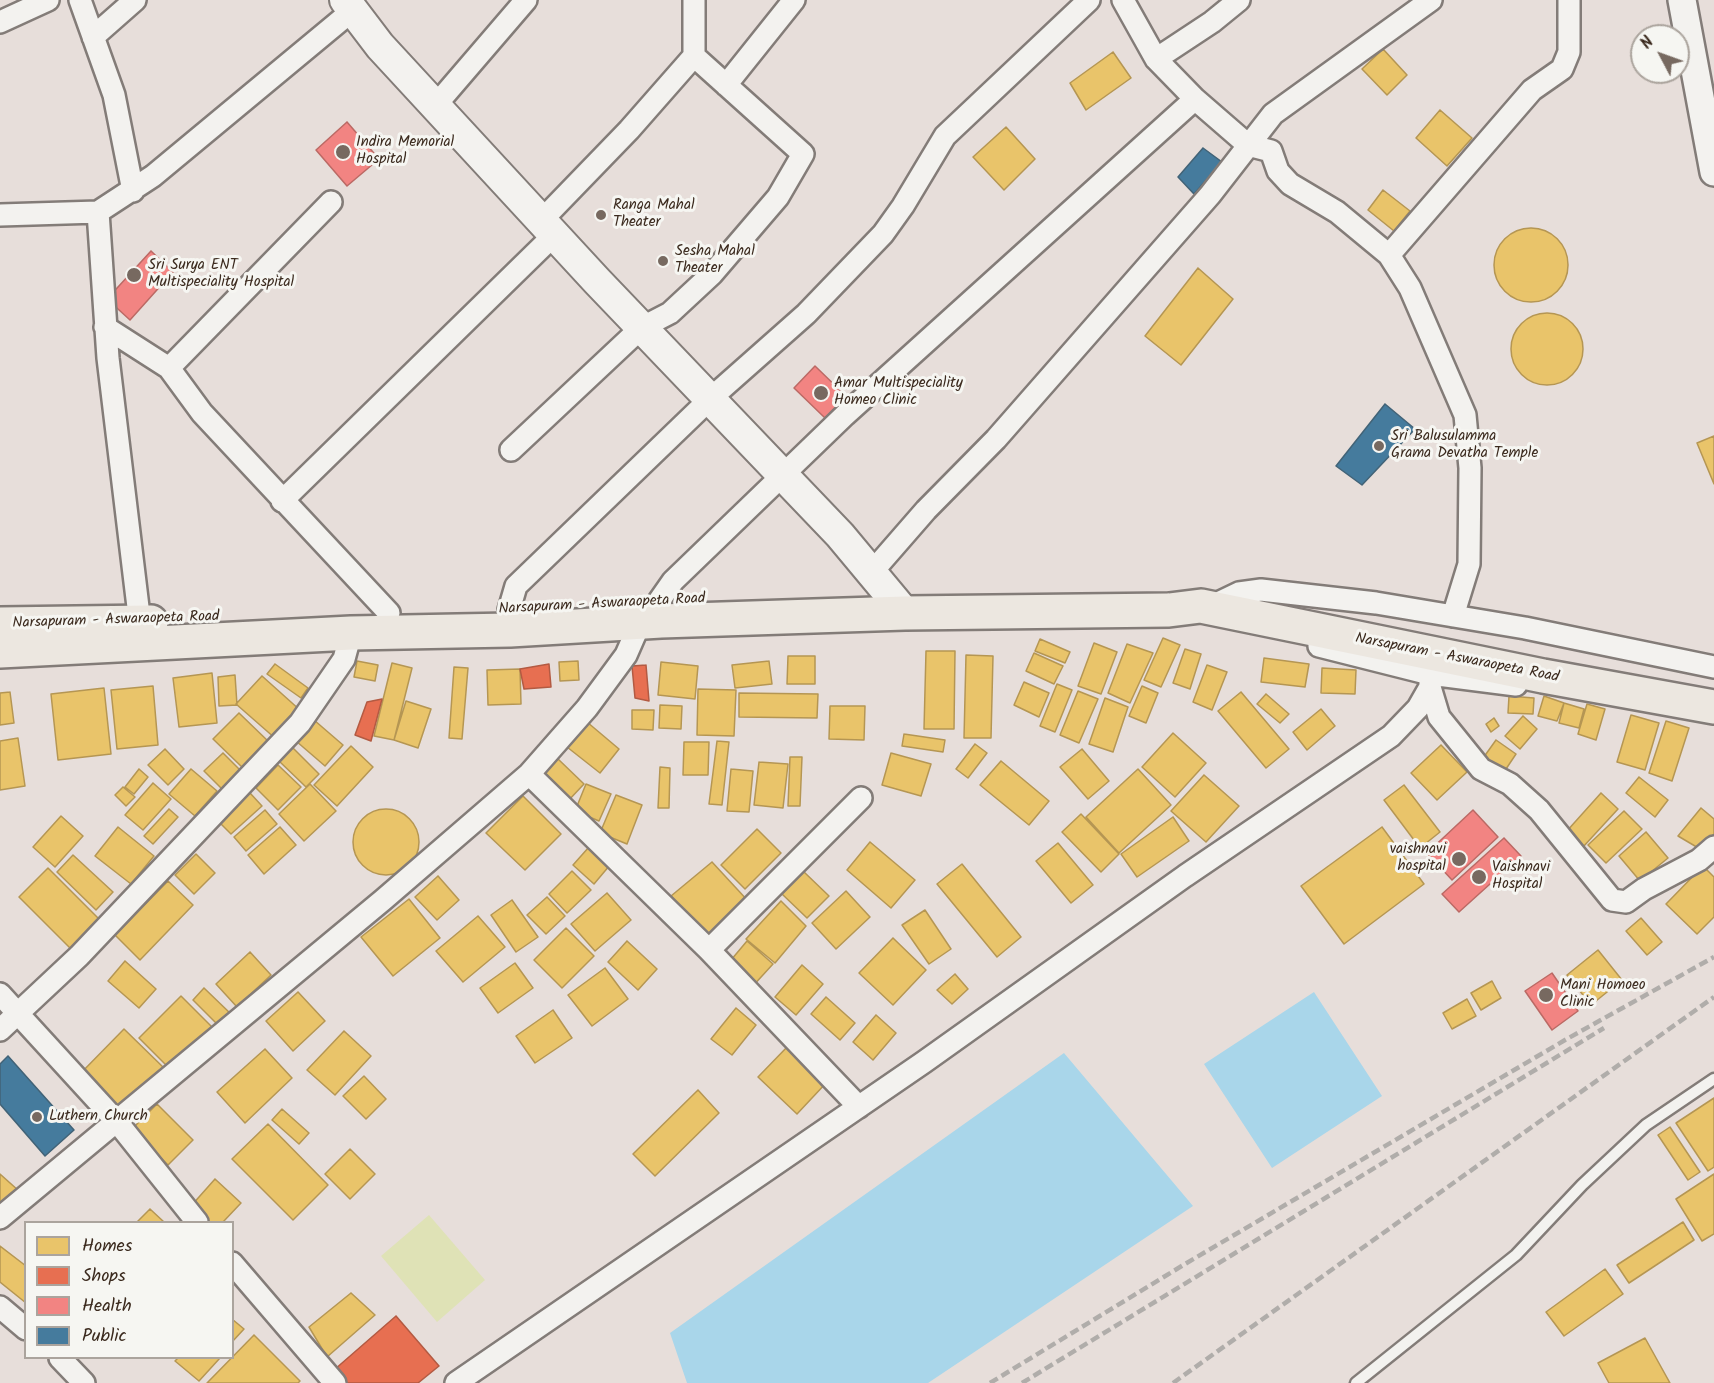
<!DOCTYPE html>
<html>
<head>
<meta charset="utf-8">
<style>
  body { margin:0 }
  #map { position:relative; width:1714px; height:1383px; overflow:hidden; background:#e7deda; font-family:Kalam,sans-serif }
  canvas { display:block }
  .legend { position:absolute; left:24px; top:1221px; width:210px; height:138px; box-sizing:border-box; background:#f6f6f2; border:2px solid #aba49d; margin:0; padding:8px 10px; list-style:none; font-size:18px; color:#3b2a1e }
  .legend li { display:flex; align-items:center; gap:12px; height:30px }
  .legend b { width:30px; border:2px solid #aba49d }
  .north { position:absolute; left:1630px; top:24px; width:60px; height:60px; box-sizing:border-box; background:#f6f6f2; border:2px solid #aba49d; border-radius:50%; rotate:311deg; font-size:16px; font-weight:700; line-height:24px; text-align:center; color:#3b2a1e }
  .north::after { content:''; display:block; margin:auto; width:21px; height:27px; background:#776960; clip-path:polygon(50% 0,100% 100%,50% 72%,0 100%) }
</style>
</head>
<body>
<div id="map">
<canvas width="1714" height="1383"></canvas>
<ul class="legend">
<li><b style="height:16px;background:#e9c46a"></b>Homes</li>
<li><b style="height:16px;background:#e76f51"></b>Shops</li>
<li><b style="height:16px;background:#f28482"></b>Health</li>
<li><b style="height:16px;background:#457b9d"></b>Public</li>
</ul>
<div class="north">N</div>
</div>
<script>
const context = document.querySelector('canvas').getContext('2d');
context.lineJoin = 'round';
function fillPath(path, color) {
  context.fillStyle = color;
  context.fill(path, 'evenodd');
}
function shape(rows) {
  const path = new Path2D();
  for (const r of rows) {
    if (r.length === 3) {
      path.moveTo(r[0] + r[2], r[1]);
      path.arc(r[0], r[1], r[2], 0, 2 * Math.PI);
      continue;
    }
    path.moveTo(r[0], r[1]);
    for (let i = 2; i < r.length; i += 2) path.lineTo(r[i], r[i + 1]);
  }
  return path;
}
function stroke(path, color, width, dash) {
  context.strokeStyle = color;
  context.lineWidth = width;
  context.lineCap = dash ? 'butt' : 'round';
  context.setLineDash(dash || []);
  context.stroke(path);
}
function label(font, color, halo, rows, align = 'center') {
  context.font = font + ' Kalam,sans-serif';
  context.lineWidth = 6;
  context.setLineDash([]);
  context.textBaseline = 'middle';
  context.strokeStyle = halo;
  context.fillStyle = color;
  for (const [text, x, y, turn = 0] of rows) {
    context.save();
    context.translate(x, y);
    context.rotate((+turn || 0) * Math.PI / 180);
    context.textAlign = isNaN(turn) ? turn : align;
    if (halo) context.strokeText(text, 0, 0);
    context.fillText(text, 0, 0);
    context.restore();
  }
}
fillPath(shape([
  [429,1215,485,1280,437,1322,381,1256]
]), '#dfe2b6');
fillPath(shape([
  [1314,992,1382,1096,1272,1168,1204,1064],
  [1064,1053,1193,1206,928,1383,687,1383,670,1333]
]), '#a9d6ea');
const homes = shape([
  [1383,49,1407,75,1387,95,1362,69,1383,49],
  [1113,52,1131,78,1086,110,1070,83,1113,52],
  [1440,110,1472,138,1447,166,1416,138,1440,110],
  [1006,127,1035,159,1004,190,973,157,1006,127],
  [1383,190,1410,211,1394,231,1368,210,1383,190],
  [1531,265,37],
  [1198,268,1233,299,1181,365,1145,336,1198,268],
  [1547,349,36],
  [1714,436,1714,484,1697,443,1714,436],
  [1163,638,1180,645,1161,687,1144,680,1163,638],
  [1040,639,1070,652,1065,663,1035,651,1040,639],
  [1094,643,1117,652,1101,694,1078,686,1094,643],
  [1127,644,1153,653,1130,703,1108,693,1127,644],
  [1185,649,1201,654,1190,689,1173,683,1185,649],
  [926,651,955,651,954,729,924,729,926,651],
  [1034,653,1063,666,1054,684,1026,671,1034,653],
  [966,655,993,656,991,738,964,738,966,655],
  [788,656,815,656,815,684,787,684,788,656],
  [1264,658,1309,664,1305,687,1261,682,1264,658],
  [357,661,378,665,375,681,354,677,357,661],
  [578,661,579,680,560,681,559,662,578,661],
  [769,661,772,684,735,688,732,665,769,661],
  [661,662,698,666,695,699,658,695,661,662],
  [392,663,412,668,394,740,374,736,392,663],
  [275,664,308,688,301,698,267,674,275,664],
  [1207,665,1227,672,1212,710,1193,702,1207,665],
  [454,667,468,668,462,739,449,738,454,667],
  [1322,668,1356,670,1355,694,1321,693,1322,668],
  [520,669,521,704,488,705,487,670,520,669],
  [212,673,217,723,179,727,173,678,212,673],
  [235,675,237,705,219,706,218,677,235,675],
  [262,676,301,711,276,739,236,704,262,676],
  [1024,682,1049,693,1039,717,1014,705,1024,682],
  [1057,684,1072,690,1055,732,1040,726,1057,684],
  [153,686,158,745,117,749,111,690,153,686],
  [1142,686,1158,693,1146,723,1129,716,1142,686],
  [104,688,111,754,58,760,51,694,104,688],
  [698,689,736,690,734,736,697,735,698,689],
  [1078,691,1098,699,1079,743,1060,735,1078,691],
  [10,692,14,723,0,725,0,693,10,692],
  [1241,692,1289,749,1266,768,1218,711,1241,692],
  [739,693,818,694,817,718,739,717,739,693],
  [1266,694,1289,714,1280,723,1257,704,1266,694],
  [1509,696,1534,698,1533,714,1508,713,1509,696],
  [1544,696,1564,703,1557,721,1538,716,1544,696],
  [1105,698,1128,707,1113,752,1089,744,1105,698],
  [406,701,431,709,418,748,394,740,406,701],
  [1564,703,1584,709,1579,728,1559,723,1564,703],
  [1587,704,1605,709,1596,740,1578,734,1587,704],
  [660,705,682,706,681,729,659,728,660,705],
  [830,706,865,706,864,740,829,739,830,706],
  [1321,709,1335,726,1307,750,1293,732,1321,709],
  [632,710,654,710,653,730,632,729,632,710],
  [239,713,270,743,244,769,213,739,239,713],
  [1631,715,1659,723,1645,770,1617,762,1631,715],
  [1523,716,1537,729,1520,749,1505,736,1523,716],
  [1494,718,1499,726,1491,732,1486,724,1494,718],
  [314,720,343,745,325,766,296,741,314,720],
  [1666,721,1689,728,1672,781,1649,773,1666,721],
  [587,722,619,749,600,773,567,747,587,722],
  [1173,733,1206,763,1175,797,1142,767,1173,733],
  [904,734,945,740,943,752,902,746,904,734],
  [18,738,25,786,0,790,0,741,18,738],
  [1496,740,1516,754,1502,775,1481,761,1496,740],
  [717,741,729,742,722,805,709,804,717,741],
  [684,742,709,742,708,775,683,775,684,742],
  [975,744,987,753,968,778,956,769,975,744],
  [1441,745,1467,772,1437,800,1411,773,1441,745],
  [351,746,373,767,337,806,314,785,351,746],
  [292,747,319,774,306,787,279,761,292,747],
  [165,749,184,769,168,785,148,765,165,749],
  [1082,749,1109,781,1088,799,1060,767,1082,749],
  [223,753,243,773,225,792,204,771,223,753],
  [891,753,931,764,921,796,882,785,891,753],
  [790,757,802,757,800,806,788,806,790,757],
  [557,758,584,784,567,802,540,776,557,758],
  [1001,761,1049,801,1029,825,980,785,1001,761],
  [759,762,788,764,783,808,754,805,759,762],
  [278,765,301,787,278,810,256,788,278,765],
  [660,767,670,768,669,808,658,808,660,767],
  [139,769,148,777,134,794,125,787,139,769],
  [191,769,217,791,195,816,169,794,191,769],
  [731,769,753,771,749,812,727,811,731,769],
  [1138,769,1171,805,1119,853,1086,817,1138,769],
  [1204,775,1239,806,1206,842,1171,811,1204,775],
  [1639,777,1668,800,1655,817,1626,793,1639,777],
  [153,783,171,799,143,830,125,815,153,783],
  [310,784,336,811,304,841,279,814,310,784],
  [586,784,611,794,599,821,575,811,586,784],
  [1404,785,1440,832,1420,848,1384,800,1404,785],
  [123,787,135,797,126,806,115,795,123,787],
  [250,793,262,806,231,834,219,822,250,793],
  [1601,793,1618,809,1583,847,1566,832,1601,793],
  [616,795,642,805,627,844,600,833,616,795],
  [523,796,561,834,525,870,486,833,523,796],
  [1701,808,1714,819,1714,834,1700,849,1678,836,1701,808],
  [169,809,178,817,153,844,144,836,169,809],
  [386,842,33],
  [265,810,277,824,246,851,234,837,265,810],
  [1624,811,1642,829,1606,863,1588,845,1624,811],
  [1081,814,1119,854,1101,872,1062,832,1081,814],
  [61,816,83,836,55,867,33,847,61,816],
  [1173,817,1189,841,1137,877,1121,854,1173,817],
  [118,827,154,856,131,884,95,856,118,827],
  [280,827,296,845,264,874,248,855,280,827],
  [1382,827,1424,884,1344,944,1301,886,1382,827],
  [757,829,781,853,745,889,721,865,757,829],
  [1646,832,1668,858,1640,881,1619,856,1646,832],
  [870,842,915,880,891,908,847,870,870,842],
  [1058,843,1093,885,1071,903,1036,861,1058,843],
  [589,847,610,865,594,884,573,865,589,847],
  [196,854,215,873,194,894,175,875,196,854],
  [73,855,113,892,96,910,57,872,73,855],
  [712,862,749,902,709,939,671,896,712,862],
  [962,864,1021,937,997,957,937,884,962,864],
  [1703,866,1714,877,1714,917,1697,934,1666,904,1703,866],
  [48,868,100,920,71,949,19,897,48,868],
  [572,871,591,890,567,913,549,894,572,871],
  [803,871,829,896,807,918,782,894,803,871],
  [438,876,459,900,437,920,415,897,438,876],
  [168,881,193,905,140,960,115,935,168,881],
  [846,891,870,917,836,949,812,923,846,891],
  [607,893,631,920,595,951,571,924,607,893],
  [547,897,565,916,546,934,527,915,547,897],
  [409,899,440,938,393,976,361,937,409,899],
  [512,900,538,937,516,952,491,915,512,900],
  [781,901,806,926,775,963,746,939,781,901],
  [925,910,951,949,929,964,902,925,925,910],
  [478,916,505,947,463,982,436,951,478,916],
  [1641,918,1662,942,1647,955,1626,931,1641,918],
  [566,928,594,956,562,988,534,960,566,928],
  [893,938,926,970,893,1005,859,973,893,938],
  [627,941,657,969,638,990,608,962,627,941],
  [747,941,773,964,751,988,726,966,747,941],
  [1598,950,1622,980,1591,1005,1567,975,1598,950],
  [250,952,271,975,237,1007,216,984,250,952],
  [125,961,156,989,139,1008,108,981,125,961],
  [515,963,533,988,498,1013,480,988,515,963],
  [802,965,823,984,796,1015,775,997,802,965],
  [605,968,628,999,592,1026,568,995,605,968],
  [955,974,968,989,952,1004,937,990,955,974],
  [1492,981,1501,998,1481,1010,1471,993,1492,981],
  [204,988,232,1015,220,1027,193,1000,204,988],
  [298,992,325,1021,293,1051,266,1021,298,992],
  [181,996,212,1027,170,1069,139,1038,181,996],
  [826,997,855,1023,840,1040,811,1014,826,997],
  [1467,999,1476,1016,1452,1029,1443,1013,1467,999],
  [736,1008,756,1025,732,1055,711,1039,736,1008],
  [553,1010,572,1038,535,1063,516,1036,553,1010],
  [876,1015,896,1033,873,1060,853,1042,876,1015],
  [124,1029,165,1069,118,1118,77,1077,124,1029],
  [344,1031,371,1056,335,1095,307,1070,344,1031],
  [789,1045,827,1082,797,1114,758,1077,789,1045],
  [265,1049,292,1078,245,1123,217,1092,265,1049],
  [364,1076,386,1099,366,1119,343,1096,364,1076],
  [698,1090,719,1113,655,1176,633,1154,698,1090],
  [1714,1098,1714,1167,1708,1171,1676,1123,1714,1098],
  [157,1104,193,1140,168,1165,132,1129,157,1104],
  [282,1109,309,1133,299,1144,272,1120,282,1109],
  [268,1124,328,1185,293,1220,232,1159,268,1124],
  [1670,1127,1700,1172,1688,1180,1658,1135,1670,1127],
  [350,1149,375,1174,350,1199,325,1174,350,1149],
  [0,1174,19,1191,0,1211,0,1174],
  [1714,1174,1714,1234,1702,1241,1676,1199,1714,1174],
  [215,1179,241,1203,223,1222,209,1222,191,1206,215,1179],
  [150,1209,164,1222,137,1222,150,1209],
  [1683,1222,1694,1240,1629,1283,1617,1265,1683,1222],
  [0,1246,26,1266,26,1303,0,1282,0,1246],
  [1605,1269,1623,1294,1564,1336,1546,1312,1605,1269],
  [351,1293,375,1315,327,1357,309,1327,351,1293],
  [232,1319,244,1329,232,1342,232,1319],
  [254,1335,300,1381,298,1383,207,1383,254,1335],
  [1645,1338,1670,1383,1609,1383,1598,1363,1645,1338],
  [178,1358,220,1358,199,1381,175,1361,178,1358]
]);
fillPath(homes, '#e9c46a');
stroke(homes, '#b59653', 1.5);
const shops = shape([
  [549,664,551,687,524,689,520,669,549,664],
  [646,665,649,701,635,698,632,666,646,665],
  [382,699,371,741,355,735,367,702,382,699],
  [396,1316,439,1366,418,1383,346,1383,334,1370,396,1316]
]);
fillPath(shops, '#e76f51');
stroke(shops, '#b35a42', 1.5);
const health = shape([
  [347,122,379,159,347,186,316,150,347,122],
  [151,251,173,272,130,320,107,299,151,251],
  [815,366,846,396,825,418,794,388,815,366],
  [1473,810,1498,837,1452,880,1427,853,1473,810],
  [1504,838,1521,856,1459,912,1442,894,1504,838],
  [1552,973,1578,1011,1552,1030,1525,991,1552,973]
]);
fillPath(health, '#f28482');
stroke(health, '#bb6964', 1.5);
const public = shape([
  [1203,148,1222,162,1194,194,1178,177,1203,148],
  [1385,404,1415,429,1362,485,1336,466,1385,404],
  [8,1056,74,1130,45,1156,0,1104,0,1064,8,1056]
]);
fillPath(public, '#457b9d');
stroke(public, '#426377', 1.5);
const service = shape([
  [1356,1383,1516,1255,1582,1185,1646,1125,1714,1079]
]);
const minor = shape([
  [80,0,114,95,133,191],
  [1123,0,1156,59,1195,99,1248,145,1271,151,1278,171,1290,184,1337,212,1389,255,1410,288,1465,415,1470,468,1469,564,1453,616],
  [0,22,48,0],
  [93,37,135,0],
  [694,56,694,0],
  [1156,59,1212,22,1239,0],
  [726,85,794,0],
  [435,106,526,0],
  [98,212,108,358,141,632],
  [0,215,98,212,153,176,353,10],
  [1389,255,1532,90,1562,69,1569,52,1569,0],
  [105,327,169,368,202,413,389,613],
  [169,368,331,202],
  [511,450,641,328,670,313,712,274,778,197,803,154,694,56,629,130,541,221],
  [282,501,554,235],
  [872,572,926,510,996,439,1210,195,1273,114,1431,0],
  [659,601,673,581,845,415,1195,99],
  [1215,608,1212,606,1239,593,1261,590,1376,603,1525,628,1714,667],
  [509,610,516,586,710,399,806,314,883,234,903,206,945,136,1089,0],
  [1430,674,1516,685],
  [1430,687,1439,717,1481,769,1510,784,1539,810,1612,900,1626,902,1644,889,1699,860,1714,847],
  [529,774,709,950,859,1107],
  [709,950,861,798],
  [0,994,118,1123,197,1222],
  [0,1030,79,956,300,723,344,659,351,633],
  [0,1218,383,900,529,774,587,708,626,655,640,623],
  [232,1263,335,1383],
  [0,1307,26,1329],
  [60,1358,84,1383],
  [456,1383,924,1062,1185,876,1391,736,1418,708,1430,687,1430,674,1319,646]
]);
const tertiary = shape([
  [1682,0,1714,172]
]);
const secondary = shape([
  [345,0,380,46,597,281,840,535,905,613]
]);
const primary = shape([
  [0,624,151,622],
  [0,651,351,633,510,630,661,621,905,613,1169,610,1201,606,1543,676,1714,707]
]);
stroke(service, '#837c78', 15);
stroke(minor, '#837c78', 26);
stroke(tertiary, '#837c78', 32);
stroke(secondary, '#837c78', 34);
stroke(primary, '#837c78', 38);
stroke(service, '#f3f2ef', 10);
stroke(minor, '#f3f2ef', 21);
stroke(tertiary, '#f3f2ef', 27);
stroke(secondary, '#f3f2ef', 30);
stroke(primary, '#ece7e0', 33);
stroke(shape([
  [990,1383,1185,1264,1565,1040,1714,957],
  [1022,1383,1604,1028],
  [1173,1383,1714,997]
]), '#b0adaa', 4.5, [9, 4.5]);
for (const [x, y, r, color] of [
  [343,152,8,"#776960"],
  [601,215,6,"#776960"],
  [663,261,6,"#776960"],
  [134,275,8,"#776960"],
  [821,393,8,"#776960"],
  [1379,446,6,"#776960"],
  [1459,859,8,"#776960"],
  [1479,877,8,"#776960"],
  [1546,995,8,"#776960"],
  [37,1117,6,"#776960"]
]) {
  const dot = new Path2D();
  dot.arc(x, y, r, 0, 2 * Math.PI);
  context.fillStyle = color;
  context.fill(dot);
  stroke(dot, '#f6f6f2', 2);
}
label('15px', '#3b2a1e', '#f6f6f2', [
  ["Indira Memorial",356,143],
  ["Hospital",356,160],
  ["Ranga Mahal",613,206],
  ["Theater",613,223],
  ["Sesha Mahal",675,252],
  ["Theater",675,269],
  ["Sri Surya ENT",148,266],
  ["Multispeciality Hospital",148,283],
  ["Amar Multispeciality",834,384],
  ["Homeo Clinic",834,401],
  ["Sri Balusulamma",1391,437],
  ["Grama Devatha Temple",1391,454],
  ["vaishnavi",1446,850,"right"],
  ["hospital",1446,867,"right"],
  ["Vaishnavi",1492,868],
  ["Hospital",1492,885],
  ["Mani Homoeo",1560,986],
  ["Clinic",1560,1003],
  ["Luthern Church",49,1117]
], 'left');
label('15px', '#3b2a1e', '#f6f6f2', [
  ["Narsapuram - Aswaraopeta Road",602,605,-3],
  ["Narsapuram - Aswaraopeta Road",116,621,-2],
  ["Narsapuram - Aswaraopeta Road",1457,659,11]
]);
</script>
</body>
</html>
